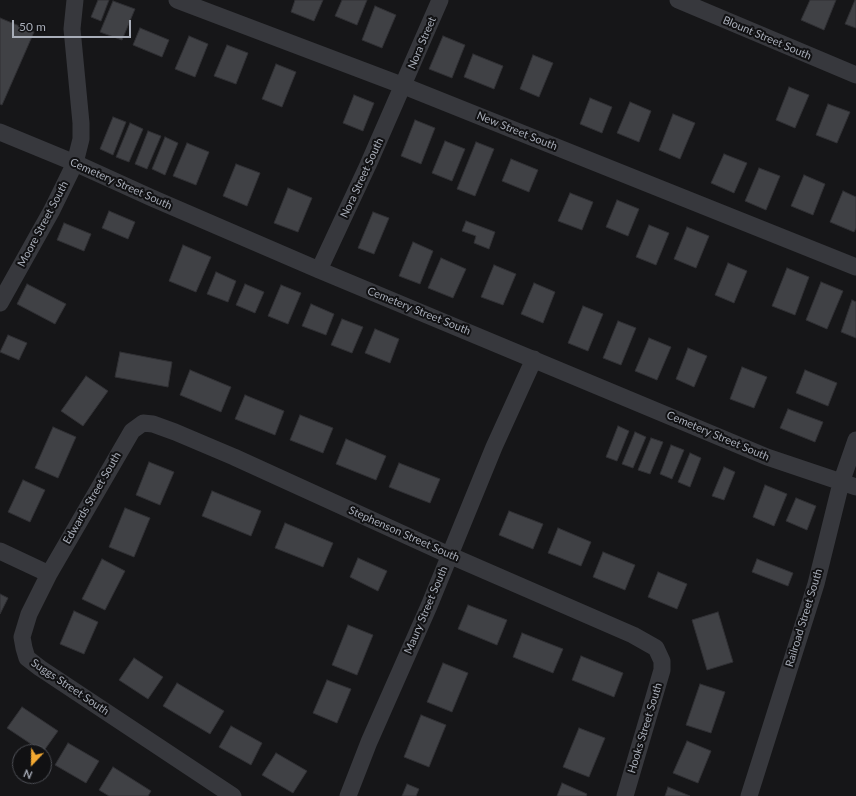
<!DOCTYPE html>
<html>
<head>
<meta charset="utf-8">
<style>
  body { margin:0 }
  #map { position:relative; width:856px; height:796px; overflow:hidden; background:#161618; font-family:Lato,sans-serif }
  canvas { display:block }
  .north { position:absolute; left:12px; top:744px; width:40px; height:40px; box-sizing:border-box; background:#111113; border:1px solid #4d4f55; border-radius:50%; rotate:202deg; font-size:11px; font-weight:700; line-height:16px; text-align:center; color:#a8adb8 }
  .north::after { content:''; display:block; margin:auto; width:14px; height:18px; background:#f3a932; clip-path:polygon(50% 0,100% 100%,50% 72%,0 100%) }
  .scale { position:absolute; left:12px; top:20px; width:119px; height:18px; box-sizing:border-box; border:2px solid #a8adb8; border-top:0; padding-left:5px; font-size:12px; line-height:14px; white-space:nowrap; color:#a8adb8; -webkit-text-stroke:3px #111113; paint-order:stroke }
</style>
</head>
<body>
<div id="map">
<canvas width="856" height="796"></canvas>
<div class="north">N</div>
<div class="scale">50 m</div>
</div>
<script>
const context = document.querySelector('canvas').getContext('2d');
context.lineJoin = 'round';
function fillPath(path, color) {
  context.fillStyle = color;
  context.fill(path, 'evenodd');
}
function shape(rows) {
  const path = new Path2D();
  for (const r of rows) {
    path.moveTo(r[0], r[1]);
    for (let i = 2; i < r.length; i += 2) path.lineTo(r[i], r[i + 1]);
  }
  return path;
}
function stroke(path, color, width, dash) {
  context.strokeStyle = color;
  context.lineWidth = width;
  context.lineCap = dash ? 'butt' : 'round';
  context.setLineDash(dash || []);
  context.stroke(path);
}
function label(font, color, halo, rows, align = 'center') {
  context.font = font + ' Lato,sans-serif';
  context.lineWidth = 4;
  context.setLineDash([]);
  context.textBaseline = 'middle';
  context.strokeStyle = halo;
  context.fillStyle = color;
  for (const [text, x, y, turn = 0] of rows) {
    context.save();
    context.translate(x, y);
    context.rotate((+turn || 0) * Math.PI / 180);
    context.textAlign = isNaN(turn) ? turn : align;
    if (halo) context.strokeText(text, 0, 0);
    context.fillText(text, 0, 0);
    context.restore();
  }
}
const building = shape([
  [98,0,109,0,101,21,91,17,98,0],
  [295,0,323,0,314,21,291,12,295,0],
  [342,0,367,0,357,25,335,16,342,0],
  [810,0,836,0,824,30,801,20,810,0],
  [855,0,856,0,856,28,845,24,855,0],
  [113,1,135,9,122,40,100,32,113,1],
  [375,6,396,15,382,48,362,40,375,6],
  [0,18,34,32,2,105,0,104,0,18],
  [140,28,169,40,162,57,133,45,140,28],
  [189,36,208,44,195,77,175,69,189,36],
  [443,36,465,45,452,78,429,69,443,36],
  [227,45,248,53,236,84,214,76,227,45],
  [473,54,503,66,494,89,464,77,473,54],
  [533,55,553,63,539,97,520,89,533,55],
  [276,64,296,72,282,107,262,99,276,64],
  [789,87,809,95,795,128,776,120,789,87],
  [354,95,374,103,363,131,343,123,354,95],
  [590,98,612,107,602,133,580,124,590,98],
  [630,102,651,111,639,142,617,133,630,102],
  [828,104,850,112,837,143,816,135,828,104],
  [673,114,695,123,680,159,659,150,673,114],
  [113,117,126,122,113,155,100,149,113,117],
  [415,120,435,128,421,164,401,156,415,120],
  [130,123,143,129,129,162,116,157,130,123],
  [148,131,161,136,147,169,135,164,148,131],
  [165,137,178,143,165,175,152,169,165,137],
  [445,141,465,149,452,181,432,173,445,141],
  [476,142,494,149,475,196,457,189,476,142],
  [187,143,209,152,196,185,173,176,187,143],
  [724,154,747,163,734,193,711,183,724,154],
  [511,159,538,170,529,192,502,181,511,159],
  [236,164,260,173,247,206,223,196,236,164],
  [759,168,780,176,766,210,745,201,759,168],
  [804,175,825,184,813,215,791,206,804,175],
  [288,188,312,198,298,232,274,223,288,188],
  [843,191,856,197,856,228,854,232,830,222,843,191],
  [570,193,593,202,582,230,558,221,570,193],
  [617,200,639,209,628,236,606,227,617,200],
  [109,211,135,222,128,239,102,228,109,211],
  [373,212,389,218,374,254,358,248,373,212],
  [466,221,495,232,489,249,474,243,476,236,462,231,466,221],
  [64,223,91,234,84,251,57,240,64,223],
  [649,225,669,233,656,265,636,257,649,225],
  [687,227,709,236,696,268,674,259,687,227],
  [413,242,433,251,420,284,399,276,413,242],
  [183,245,211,257,196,292,169,281,183,245],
  [441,258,466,269,453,298,428,288,441,258],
  [728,263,747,271,734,303,715,295,728,263],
  [494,265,516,274,503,305,481,297,494,265],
  [787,268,809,277,795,315,772,306,787,268],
  [216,272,236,281,228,302,207,294,216,272],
  [821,282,843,291,827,329,806,320,821,282],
  [534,283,555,292,543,323,521,314,534,283],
  [27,284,66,304,55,324,17,304,27,284],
  [245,284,264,292,255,313,236,305,245,284],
  [281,285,301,293,288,324,268,316,281,285],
  [852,300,856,302,856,338,841,332,852,300],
  [311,304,334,314,326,335,302,326,311,304],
  [583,306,603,314,588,351,568,343,583,306],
  [342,319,363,327,352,353,331,345,342,319],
  [618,321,636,328,621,365,603,358,618,321],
  [375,329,399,339,390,363,365,353,375,329],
  [8,335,27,343,19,360,0,352,8,335],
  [649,338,671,347,657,380,635,371,649,338],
  [688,348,707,356,694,387,676,379,688,348],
  [120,352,172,362,168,387,115,377,120,352],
  [742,367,767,377,754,408,730,399,742,367],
  [190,370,231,387,221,412,180,395,190,370],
  [805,370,837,383,828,406,796,393,805,370],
  [86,376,108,391,83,426,61,411,86,376],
  [245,395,284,411,275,435,235,419,245,395],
  [788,409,823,422,815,442,780,428,788,409],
  [300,415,333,428,323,453,290,440,300,415],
  [618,426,629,431,617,461,606,457,618,426],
  [53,427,76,437,58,478,35,468,53,427],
  [635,432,646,437,633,468,622,464,635,432],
  [651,438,663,442,650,474,638,470,651,438],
  [346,439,386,456,376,480,336,464,346,439],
  [671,445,684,450,672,479,660,474,671,445],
  [690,453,701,458,690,487,678,482,690,453],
  [149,462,174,472,160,505,136,495,149,462],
  [399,463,440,479,430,503,389,487,399,463],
  [724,467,735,472,724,500,712,496,724,467],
  [23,480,45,490,30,522,8,512,23,480],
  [765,485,787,494,774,526,753,517,765,485],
  [212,491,261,511,251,536,202,516,212,491],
  [796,498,816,506,807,530,786,521,796,498],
  [125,508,150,518,134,557,109,547,125,508],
  [509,511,543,524,533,549,499,535,509,511],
  [285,523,333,543,323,567,275,548,285,523],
  [558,528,591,542,581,566,548,553,558,528],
  [603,552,635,565,625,590,593,577,603,552],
  [358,558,387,571,378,591,350,577,358,558],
  [102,559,125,571,105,610,82,599,102,559],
  [757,559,793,573,788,586,752,572,757,559],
  [658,572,687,584,677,609,648,597,658,572],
  [0,594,8,598,0,614,0,594],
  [468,605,507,620,497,645,458,629,468,605],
  [74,611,98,622,84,654,60,644,74,611],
  [718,612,733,662,707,670,692,620,718,612],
  [348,625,373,635,357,675,332,665,348,625],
  [522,633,563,649,553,673,513,657,522,633],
  [581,656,623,673,614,697,572,680,581,656],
  [134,658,163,677,148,699,119,680,134,658],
  [443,663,468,673,452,712,427,702,443,663],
  [327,680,351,689,337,723,313,713,327,680],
  [177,683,224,711,210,734,163,706,177,683],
  [700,684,725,692,711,733,686,725,700,684],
  [22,707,58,731,43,752,7,728,22,707],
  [421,715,446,725,429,767,404,757,421,715],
  [231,726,262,743,251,765,219,747,231,726],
  [579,728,605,738,589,777,563,767,579,728],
  [687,741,711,751,698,783,673,773,687,741],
  [68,743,99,761,86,783,55,765,68,743],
  [276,753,307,771,293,793,262,775,276,753],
  [113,767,151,791,148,796,109,796,99,790,113,767],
  [562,783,587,794,586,796,557,796,562,783],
  [407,784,419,789,416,796,402,796,407,784],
  [668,787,690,796,665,796,668,787]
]);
fillPath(building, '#404145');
stroke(building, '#303034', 1);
stroke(shape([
  [177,0,404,86,856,267],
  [678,0,856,75],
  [0,132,75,163,152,198,319,270,767,457,856,487],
  [319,270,368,165,440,0],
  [0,303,52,210,75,163,81,139,81,123,72,29,75,0],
  [0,551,49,574],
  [233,796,40,668,27,658,24,648,22,637,29,614,49,574,132,431,143,423,153,424,175,432,234,457,449,555,633,635,656,648,662,661,662,670,625,796],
  [348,796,369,742,429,606,494,447,534,359],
  [749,796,816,584,841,483,856,440]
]), '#37383d', 17);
label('11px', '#a8adb8', '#111113', [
  ["Blount Street South",767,38,23],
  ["Nora Street",422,43,-67],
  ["New Street South",517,131,22],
  ["Nora Street South",362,178,-65],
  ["Cemetery Street South",121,184,24],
  ["Moore Street South",43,224,-62],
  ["Cemetery Street South",419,311,22],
  ["Cemetery Street South",718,436,23],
  ["Edwards Street South",92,498,-60],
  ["Stephenson Street South",404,534,24],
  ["Maury Street South",426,610,-67],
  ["Railroad Street South",804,618,-73],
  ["Suggs Street South",70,687,34],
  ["Hooks Street South",645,728,-73]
]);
</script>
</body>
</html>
